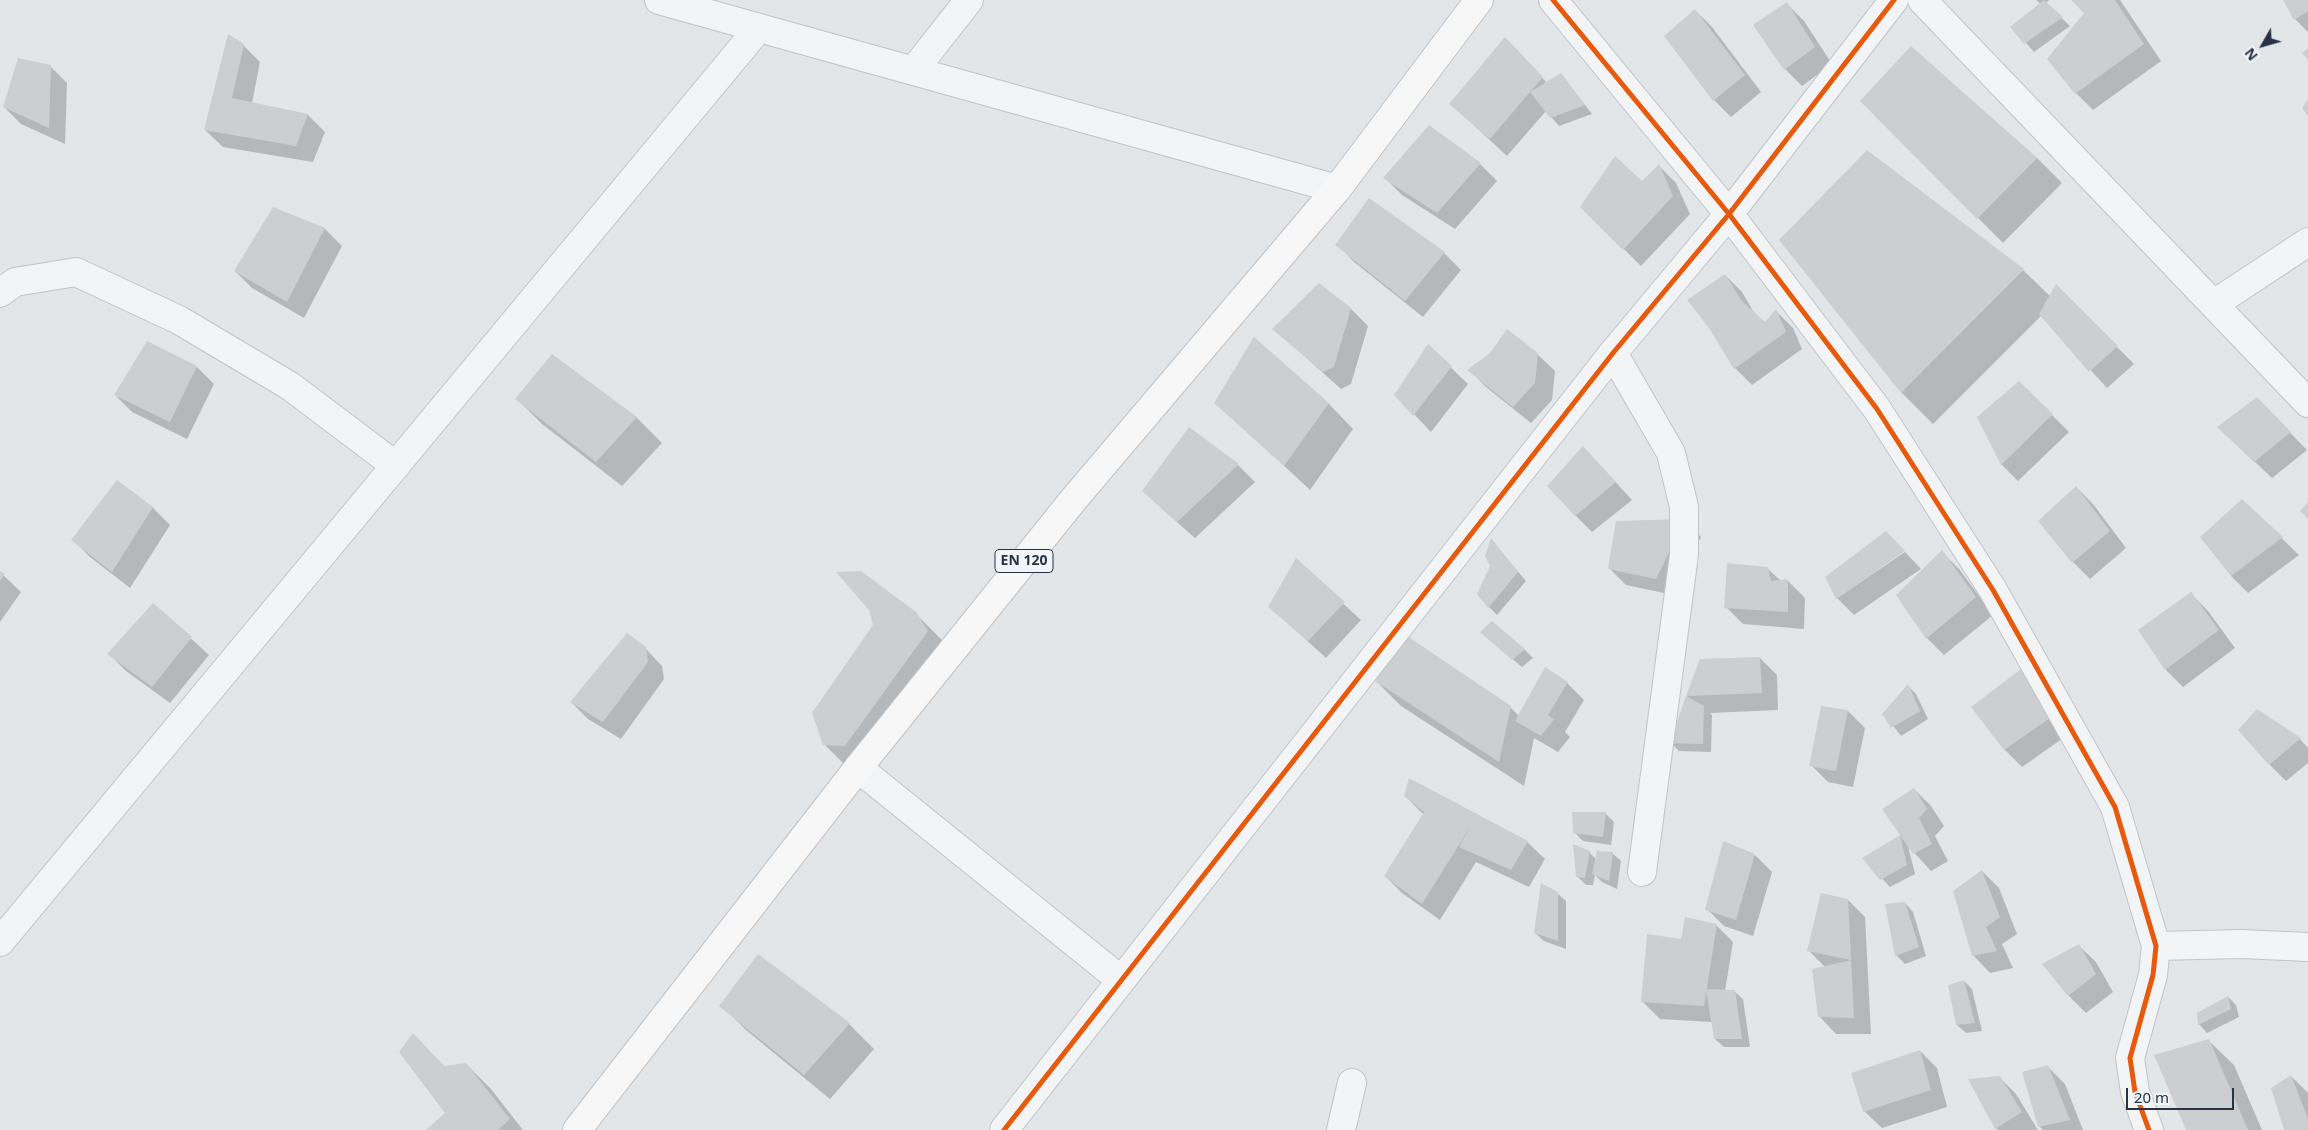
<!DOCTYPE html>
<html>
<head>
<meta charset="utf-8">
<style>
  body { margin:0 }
  #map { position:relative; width:2308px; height:1130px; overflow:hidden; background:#e3e6e9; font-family:"Noto Sans",sans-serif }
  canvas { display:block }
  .north { position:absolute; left:2238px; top:20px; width:50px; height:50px; -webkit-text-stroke:4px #f1f4f8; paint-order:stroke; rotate:232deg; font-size:14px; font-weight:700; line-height:20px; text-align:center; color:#283245 }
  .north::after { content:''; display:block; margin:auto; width:18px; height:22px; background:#283245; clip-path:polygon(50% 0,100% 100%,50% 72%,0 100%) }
  .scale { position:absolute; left:2126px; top:1088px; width:108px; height:22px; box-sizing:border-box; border:2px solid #283245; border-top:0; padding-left:6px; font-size:15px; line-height:18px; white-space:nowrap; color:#283245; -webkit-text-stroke:4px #f1f4f8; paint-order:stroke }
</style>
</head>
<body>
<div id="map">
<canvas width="2308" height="1130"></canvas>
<div class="north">N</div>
<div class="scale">20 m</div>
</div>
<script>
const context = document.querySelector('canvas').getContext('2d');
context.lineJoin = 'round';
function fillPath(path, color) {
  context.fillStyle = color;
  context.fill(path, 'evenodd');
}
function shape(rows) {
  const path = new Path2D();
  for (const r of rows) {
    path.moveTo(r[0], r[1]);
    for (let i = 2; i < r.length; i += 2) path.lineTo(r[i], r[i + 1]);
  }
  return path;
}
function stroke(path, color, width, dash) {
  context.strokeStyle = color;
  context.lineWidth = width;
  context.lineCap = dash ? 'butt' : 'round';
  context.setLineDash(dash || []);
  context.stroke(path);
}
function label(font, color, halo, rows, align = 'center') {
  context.font = font + ' "Noto Sans",sans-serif';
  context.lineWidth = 5;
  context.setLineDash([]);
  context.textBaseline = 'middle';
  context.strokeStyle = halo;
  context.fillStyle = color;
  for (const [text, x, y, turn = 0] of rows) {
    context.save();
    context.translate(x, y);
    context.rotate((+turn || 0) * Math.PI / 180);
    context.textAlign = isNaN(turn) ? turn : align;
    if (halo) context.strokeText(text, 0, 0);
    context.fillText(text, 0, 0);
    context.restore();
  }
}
fillPath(shape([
  [2036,0,2049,0,2046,3,2070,26,2034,52,2012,27,2041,4],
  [2073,0,2120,0,2161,61,2093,110,2076,93,2086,13],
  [2284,0,2308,0,2308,32,2295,19],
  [1787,4,1804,21,1832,64,1802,86,1785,69],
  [1695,10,1712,27,1761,92,1731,117,1714,100],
  [243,45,260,62,252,103,308,115,325,132,313,162,223,147,205,130],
  [1911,47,2037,158,2062,183,2003,243,1862,101],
  [1522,56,1547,83,1561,74,1592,114,1559,126,1546,111,1507,156,1451,104],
  [50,66,67,83,65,144,21,124,4,107],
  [1480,164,1497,181,1455,229,1402,195,1385,178],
  [1659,166,1676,183,1690,214,1641,266,1581,207,1642,182],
  [273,209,325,229,342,246,304,318,252,288,235,271],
  [1337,244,1444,253,1461,270,1423,317,1354,262],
  [2023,270,2050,296,2056,286,2134,364,2107,388,2041,316,1933,424,1901,392],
  [1725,275,1742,292,1756,316,1765,324,1776,311,1793,328,1802,349,1752,385,1735,368],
  [1350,308,1368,326,1351,384,1341,389,1274,329],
  [1428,346,1468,384,1431,432,1396,395],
  [1537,354,1555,371,1552,400,1531,423,1486,387,1469,370],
  [552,356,637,418,662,443,622,486,542,424,517,399],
  [197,367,214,384,187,439,132,412,115,395],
  [2019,382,2069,432,2018,481,2002,465,1978,418],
  [1216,402,1328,403,1353,429,1310,490],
  [2274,416,2307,450,2272,478,2236,444],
  [1189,429,1238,465,1255,482,1195,538,1161,508],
  [1600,465,1632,500,1592,532,1575,515],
  [117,482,153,508,170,525,130,588,90,557,73,540],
  [2076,487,2093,504,2126,548,2090,579,2073,562],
  [2242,500,2299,555,2248,593,2231,576],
  [1684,520,1701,537,1673,595,1626,585,1609,568],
  [1492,541,1526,581,1497,615,1489,607],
  [1905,552,1921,569,1854,615,1837,598],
  [1942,552,1959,569,1993,615,1944,655,1927,638],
  [1296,560,1361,620,1326,658,1269,606],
  [1767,568,1781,581,1788,581,1805,598,1804,629,1743,624,1726,607],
  [0,572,21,592,0,622],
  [2191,594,2208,611,2235,648,2183,687,2166,670,2140,630],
  [153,604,209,655,170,703,126,671,109,654],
  [915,613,941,639,953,656,849,769,824,744],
  [1492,622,1525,650,1533,658,1522,667,1490,640],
  [645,648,662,666,664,679,621,739,588,719,571,702],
  [1760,658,1777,675,1778,710,1710,713,1712,715,1711,752,1679,751,1671,743,1700,660],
  [2021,670,2038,687,2069,734,2022,767,2005,750,1973,708],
  [1376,681,1510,707,1519,716,1567,683,1584,700,1565,732,1570,737,1558,752,1534,738,1524,786,1401,706],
  [1908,686,1916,694,1928,719,1901,736,1884,714],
  [2257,710,2300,739,2308,748,2308,763,2286,781,2269,764],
  [1848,711,1865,728,1853,787,1828,782,1811,765],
  [1410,780,1527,842,1545,859,1529,887,1476,862,1440,920,1402,893,1385,876,1424,815,1405,796],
  [1914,789,1931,806,1944,826,1935,836,1948,861,1931,871,1908,846,1915,874,1890,887,1864,859,1901,835],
  [1605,813,1614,822,1611,845,1583,841,1575,833],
  [1589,852,1596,859,1612,853,1621,861,1617,889,1602,882,1595,875,1593,885,1586,885,1577,876],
  [1755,855,1772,872,1753,936,1724,926,1707,909],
  [1982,871,1999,888,2017,934,2002,944,2013,968,1990,973,1973,955],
  [1557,893,1566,901,1566,949,1544,941,1535,933],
  [1848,900,1865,917,1871,1034,1836,1034,1819,1016,1825,967,1809,951],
  [1905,903,1913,912,1926,956,1905,964,1896,955],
  [1716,925,1733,942,1725,991,1734,991,1743,999,1750,1047,1724,1047,1715,1039,1712,1022,1660,1019,1643,1002,1682,941],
  [2078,945,2096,962,2113,992,2086,1013,2069,996,2044,964],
  [758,956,849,1024,874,1049,830,1099,746,1030,721,1005],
  [1964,981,1972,989,1982,1031,1966,1033,1957,1025],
  [2228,997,2236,1005,2239,1017,2207,1033,2199,1024],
  [413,1035,445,1067,466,1064,491,1089,523,1130,428,1130,446,1114],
  [2208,1040,2234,1065,2262,1130,2187,1130],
  [1920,1051,1937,1068,1947,1107,1882,1128,1864,1111],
  [2048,1067,2065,1084,2083,1130,2043,1130,2039,1126],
  [2291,1076,2308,1093,2308,1130,2285,1130],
  [1999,1077,2016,1094,2038,1130,1998,1130,1996,1128]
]), '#0003');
fillPath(shape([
  [2044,0,2063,17,2024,44,2010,27],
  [2071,0,2115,0,2144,44,2075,94,2047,59,2084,13],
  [2283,0,2308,0,2308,11,2294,20],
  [1787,2,1815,47,1784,70,1753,25],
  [1695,9,1745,75,1713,101,1664,36],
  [228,34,244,44,232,98,308,114,296,146,204,130],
  [1505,37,1543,77,1530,92,1561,73,1585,105,1550,118,1530,92,1490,139,1449,104],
  [1911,46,2037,158,1977,219,1860,101],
  [2308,48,2308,60,2302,53],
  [18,58,51,65,49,128,3,107],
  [2308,99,2308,116,2302,108],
  [1429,125,1481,163,1437,213,1383,178],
  [1867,150,2024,269,1901,393,1779,240],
  [1615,156,1642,181,1659,164,1673,196,1623,250,1580,207],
  [1369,198,1445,252,1405,301,1335,245],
  [273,207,325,228,287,302,234,271],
  [1725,274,1741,300,1765,322,1776,309,1786,332,1734,369,1709,328,1687,300],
  [1319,283,1351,308,1334,367,1323,372,1272,329],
  [2056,284,2118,346,2089,372,2039,314],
  [1507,329,1538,353,1535,383,1513,407,1467,370,1490,353],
  [1254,337,1329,403,1284,466,1214,403],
  [147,341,197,366,170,422,114,395],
  [1428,344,1452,366,1413,416,1394,395],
  [552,354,637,417,596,462,515,399],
  [2019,381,2053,414,2001,465,1977,417],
  [2257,397,2291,432,2254,462,2217,427],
  [1189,427,1239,464,1177,522,1142,491],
  [1583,446,1616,482,1575,516,1547,486],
  [117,480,153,507,112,572,71,540],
  [2076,486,2110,531,2072,563,2038,521],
  [2242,499,2283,537,2231,576,2200,537],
  [2308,502,2308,519,2300,511],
  [1685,519,1656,579,1608,569,1616,521],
  [1886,531,1905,551,1836,599,1825,577],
  [1491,538,1518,572,1488,608,1477,594,1490,566,1485,556],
  [1942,550,1976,597,1926,639,1896,595],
  [1296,558,1345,602,1308,641,1268,607],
  [1727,563,1768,567,1771,581,1788,579,1788,612,1724,608],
  [0,571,5,574,0,581],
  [861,571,916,612,928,631,845,746,823,745,812,713,873,625,869,610,836,572],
  [2191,592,2219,630,2165,670,2138,630],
  [153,603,192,637,152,687,107,654],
  [1492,621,1525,649,1512,660,1480,632],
  [627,633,646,647,648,662,603,722,570,702],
  [1407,636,1511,706,1499,762,1375,681],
  [1760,657,1762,693,1686,696,1700,659],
  [1545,667,1568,682,1548,715,1554,719,1541,736,1515,721],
  [2021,669,2053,716,2004,750,1971,707],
  [1908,684,1920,711,1891,728,1882,714],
  [1686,696,1704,706,1703,744,1670,743],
  [1821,706,1848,710,1836,771,1809,766],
  [2257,709,2301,738,2269,765,2238,730],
  [1409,778,1528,841,1511,870,1459,847,1472,824,1422,904,1384,876,1424,812,1404,796],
  [1914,788,1927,809,1919,818,1932,844,1913,854,1882,809],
  [1572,812,1606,812,1603,837,1573,833],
  [1900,835,1907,865,1880,880,1862,858],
  [1723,841,1755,854,1736,920,1705,910],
  [1573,844,1590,851,1585,878,1576,877],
  [1597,851,1613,852,1609,881,1592,874],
  [1982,870,2000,917,1986,927,1997,951,1972,956,1953,891],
  [1541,883,1558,892,1558,941,1534,933],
  [1821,893,1848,899,1854,1018,1818,1017,1812,969,1851,960,1807,951],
  [1905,902,1919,947,1895,956,1885,904],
  [1685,917,1717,924,1704,1006,1641,1002,1647,934,1681,939],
  [2079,944,2096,974,2068,996,2042,964],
  [758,954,850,1023,804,1075,719,1006],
  [1964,980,1975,1023,1956,1025,1948,985],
  [1706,989,1735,990,1742,1039,1714,1039],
  [2228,996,2231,1009,2198,1025,2197,1013],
  [413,1033,444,1066,466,1063,510,1119,498,1130,426,1130,445,1113,399,1052],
  [2209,1039,2248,1130,2186,1130,2154,1055],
  [1920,1050,1931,1090,1863,1112,1851,1073],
  [2048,1065,2070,1120,2038,1127,2022,1072],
  [2291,1075,2308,1119,2308,1130,2284,1130,2271,1088],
  [2000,1076,2022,1112,1995,1129,1968,1079]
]), '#ccced2');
const minor = shape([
  [659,0,1337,189],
  [1553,0,1729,214,1877,409,1993,590,2115,807,2156,946,2153,975,2130,1058,2135,1092,2149,1130],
  [1922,0,2308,403],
  [914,70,969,0],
  [0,293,15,282,76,272,179,320,290,386,396,466],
  [2214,304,2308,242],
  [1613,353,1671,453,1684,507,1684,555,1642,872],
  [858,768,1121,980],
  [0,942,758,29],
  [2156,946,2241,944,2308,947],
  [1004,1130,1613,353,1729,214,1894,0],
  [1341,1130,1352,1083]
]);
const primary = shape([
  [577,1130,858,768,1074,499,1337,189,1479,0]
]);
stroke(minor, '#c1c4c7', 30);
stroke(primary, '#c0c3c7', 30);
stroke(minor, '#f3f4f6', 28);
stroke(primary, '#f7f7f7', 28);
stroke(shape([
  [1553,0,1729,214,1877,409,1993,590,2115,807,2156,946,2153,975,2130,1058,2135,1092,2149,1130],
  [1004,1130,1613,353,1729,214,1894,0]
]), '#e8590c', 5);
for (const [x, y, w] of [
  [1024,561,58]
]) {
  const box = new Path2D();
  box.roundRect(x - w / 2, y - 11.5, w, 23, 4);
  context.fillStyle = '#f1f4f8';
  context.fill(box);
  stroke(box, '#283245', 1);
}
label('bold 14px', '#283245', null, [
  ["EN 120",1024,561]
]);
</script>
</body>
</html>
